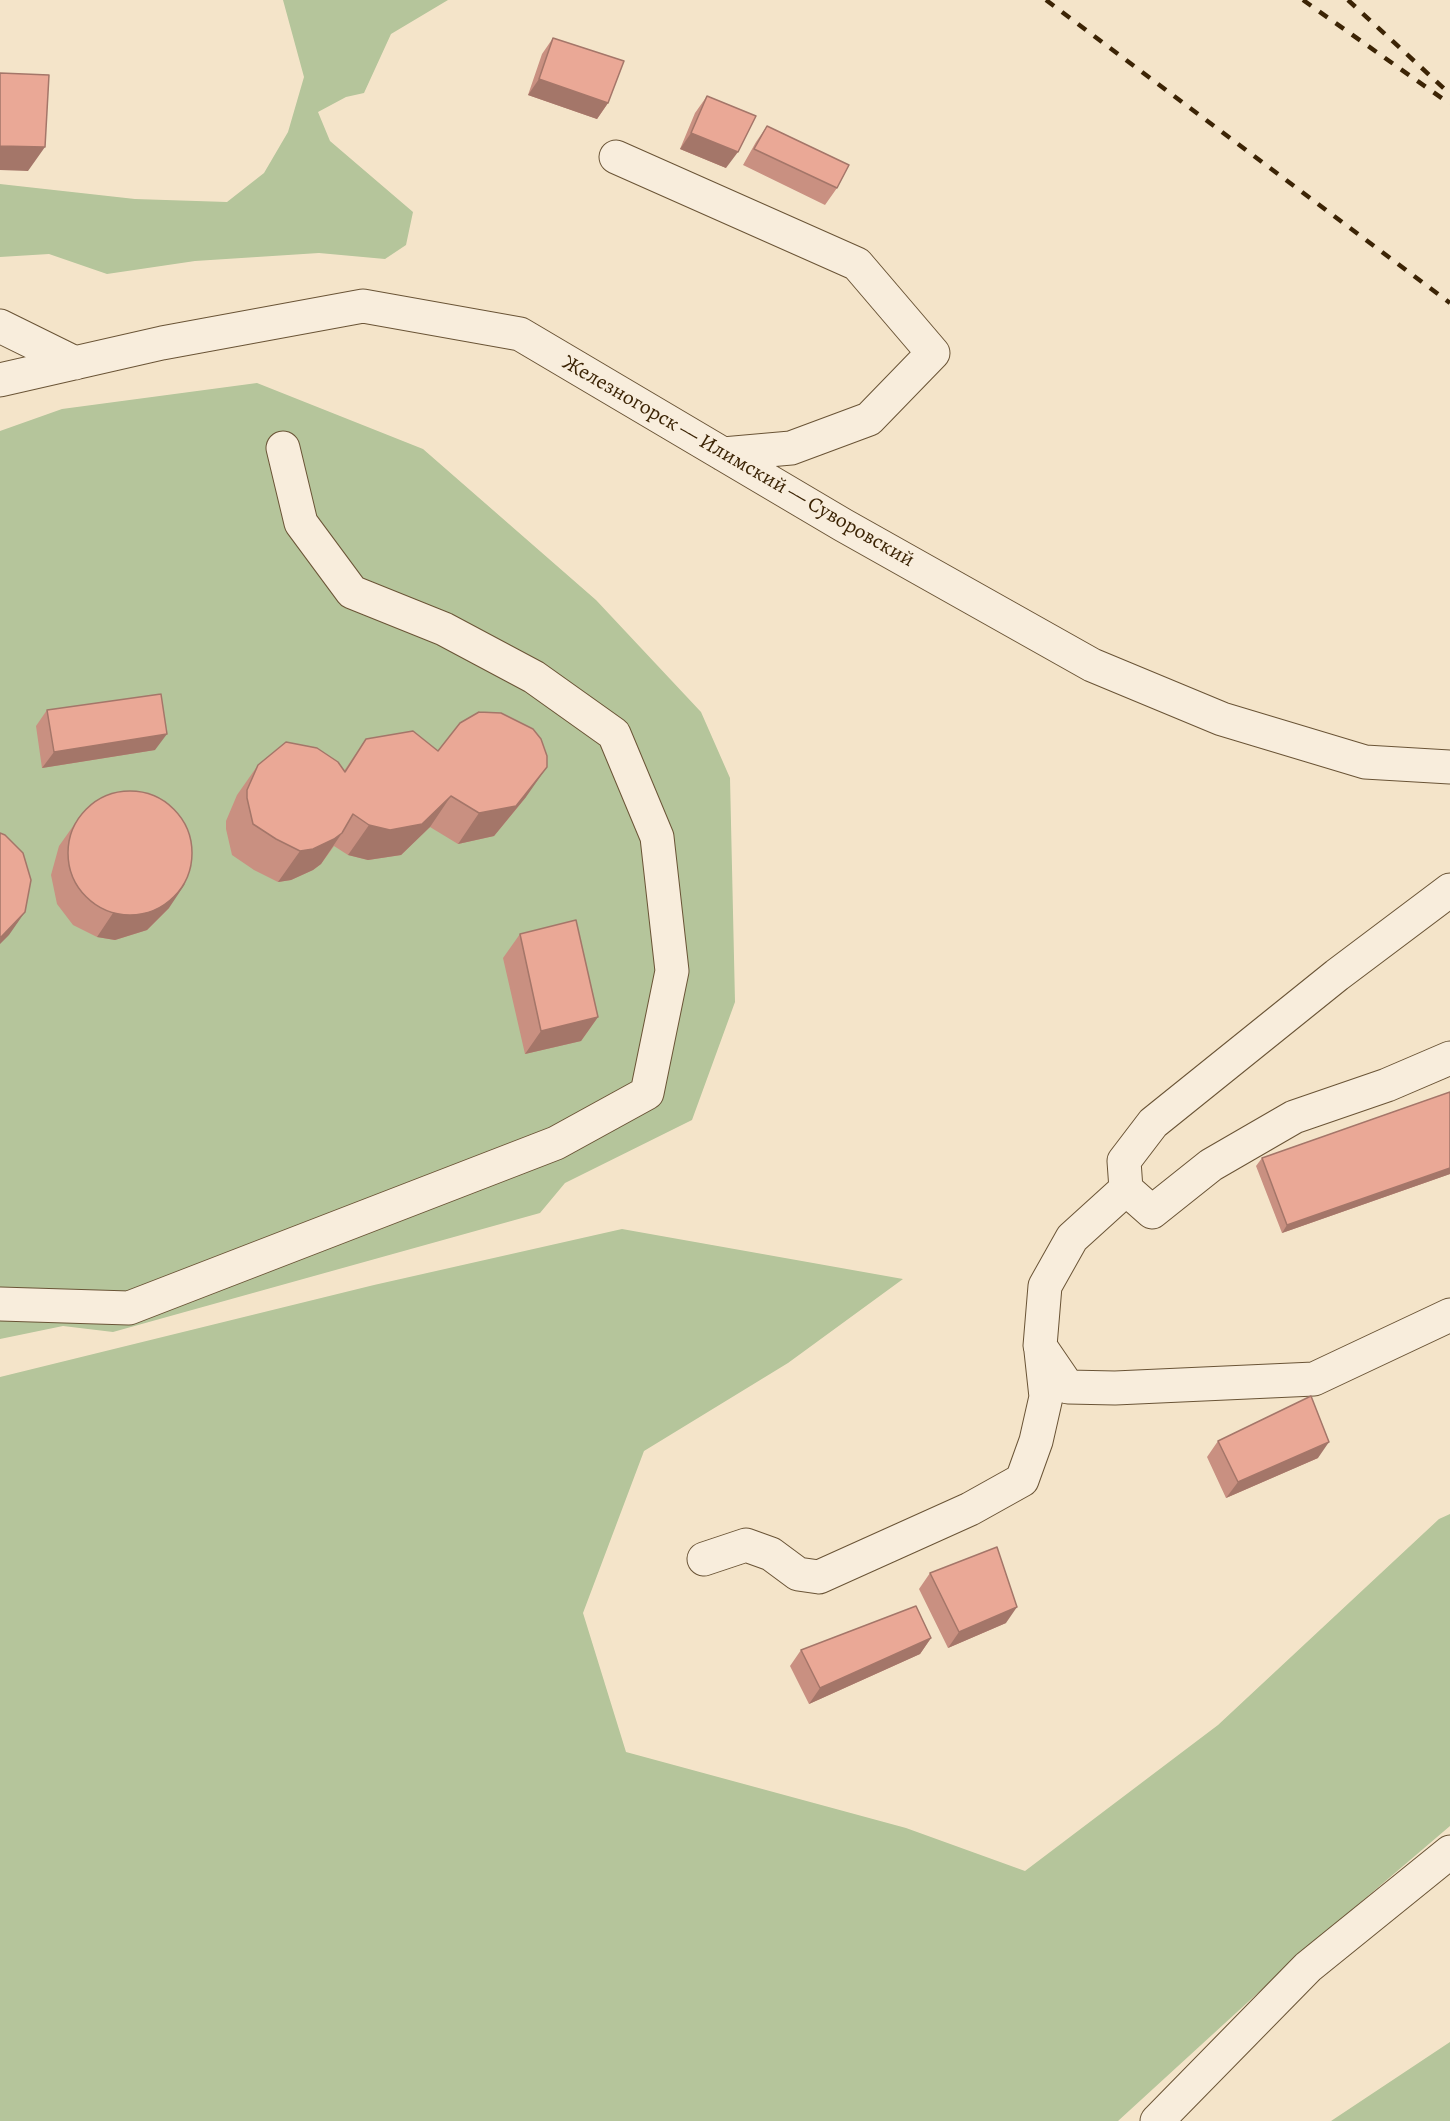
<!DOCTYPE html>
<html>
<head>
<meta charset="utf-8">
<style>
  body { margin:0 }
  canvas { display:block; background:#f4e4c9 }
</style>
</head>
<body>
<canvas width="1450" height="2121"></canvas>
<script>
const context = document.querySelector('canvas').getContext('2d');
context.lineJoin = 'round';
function fillPath(path, color) {
  context.fillStyle = color;
  context.fill(path, 'evenodd');
}
function shape(rows) {
  const path = new Path2D();
  for (const r of rows) {
    if (r.length === 3) {
      path.moveTo(r[0] + r[2], r[1]);
      path.arc(r[0], r[1], r[2], 0, 2 * Math.PI);
      continue;
    }
    path.moveTo(r[0], r[1]);
    for (let i = 2; i < r.length; i += 2) path.lineTo(r[i], r[i + 1]);
  }
  return path;
}
function stroke(path, color, width, dash) {
  context.strokeStyle = color;
  context.lineWidth = width;
  context.lineCap = dash ? 'butt' : 'round';
  context.setLineDash(dash || []);
  context.stroke(path);
}
function label(font, color, halo, rows, align = 'center') {
  context.font = font + ' Alegreya,serif';
  context.lineWidth = 6;
  context.setLineDash([]);
  context.textBaseline = 'middle';
  context.strokeStyle = halo;
  context.fillStyle = color;
  for (const [text, x, y, turn = 0] of rows) {
    context.save();
    context.translate(x, y);
    context.rotate((+turn || 0) * Math.PI / 180);
    context.textAlign = isNaN(turn) ? turn : align;
    if (halo) context.strokeText(text, 0, 0);
    context.fillText(text, 0, 0);
    context.restore();
  }
}
fillPath(shape([
  [283,0,448,0,391,34,364,93,346,97,318,112,330,141,413,212,406,245,385,259,319,253,195,261,107,274,49,254,0,257,0,184,135,199,227,202,264,173,288,132,304,77],
  [257,383,423,449,596,600,701,712,730,778,735,1002,692,1120,565,1183,540,1213,113,1332,63,1326,0,1339,0,431,62,409],
  [622,1229,903,1279,788,1363,644,1451,583,1613,626,1752,906,1828,1025,1871,1218,1725,1439,1519,1450,1514,1450,1826,1307,1948,1118,2121,0,2121,0,1377,374,1285],
  [1450,2042,1450,2121,1331,2121]
]), '#b5c59b');
const minor = shape([
  [616,157,857,264,933,353,869,419,791,448,723,454],
  [0,326,75,363],
  [0,380,162,343,363,306,520,334,843,525,1092,665,1222,719,1365,762,1450,767],
  [1450,890,1337,975,1153,1123,1124,1161,1126,1189,1152,1212,1211,1165,1294,1117,1387,1085,1450,1058],
  [1126,1189,1072,1238,1045,1286,1040,1346,1068,1387,1115,1388,1314,1379,1450,1315],
  [0,1304,129,1308,556,1143,647,1093,672,971,657,837,614,734,534,677,444,629,352,592,301,523,283,448],
  [704,1559,746,1545,771,1554,798,1574,819,1577,970,1509,1022,1480,1036,1441,1046,1397,1041,1351],
  [1157,2121,1308,1967,1450,1852]
]);
stroke(minor, '#6a5436', 35);
stroke(minor, '#f8eddc', 33);
stroke(shape([
  [1046,0,1450,303],
  [1303,0,1450,104],
  [1348,0,1450,94]
]), '#3c2405', 4.5, [10, 10]);
fillPath(shape([
  [553,38,608,103,597,119,528,95,542,54],
  [707,96,726,168,680,149,695,113],
  [767,126,837,188,825,205,743,165,756,142],
  [47,710,155,750,42,768,36,726],
  [366,739,438,751,526,797,494,836,458,844,430,827,401,855,368,860,348,855,334,846,321,864,313,870,291,880,278,882,254,870,232,855,226,829,226,821,237,795,258,765,344,771],
  [76,822,169,908,147,930,115,940,97,937,73,925,57,904,51,875,59,846],
  [520,934,598,1017,581,1041,525,1054,503,958],
  [1450,1092,1450,1174,1282,1233,1256,1166,1262,1158],
  [1218,1441,1318,1458,1226,1498,1207,1457],
  [930,1573,1006,1623,948,1648,919,1589],
  [931,1638,920,1654,809,1704,790,1666,801,1650]
]), '#c99081');
fillPath(shape([
  [539,79,608,103,597,119,528,95],
  [691,133,738,152,726,168,680,149],
  [0,146,45,147,28,171,0,170],
  [167,734,155,750,42,768,54,752],
  [547,767,526,797,494,836,458,844,479,813],
  [451,796,430,827,401,855,368,860,348,855,369,825],
  [342,833,321,864,313,870,291,880,278,882,300,851],
  [185,884,169,908,147,930,115,940,97,937,113,913],
  [25,912,9,935,0,944,0,938],
  [598,1017,581,1041,525,1054,541,1031],
  [1450,1168,1450,1174,1282,1233,1287,1225],
  [1329,1442,1318,1458,1226,1498,1238,1482],
  [1017,1607,1006,1623,948,1648,959,1632],
  [931,1638,920,1654,809,1704,820,1688]
]), '#a47669');
const building = shape([
  [553,38,624,61,608,103,539,79,553,38],
  [0,73,49,75,45,147,0,146,0,73],
  [707,96,756,116,738,152,691,133,707,96],
  [767,126,849,165,837,188,754,149,767,126],
  [161,694,167,734,54,752,47,710,161,694],
  [479,712,501,713,533,729,541,739,547,756,547,767,516,806,479,813,451,796,422,824,390,830,369,825,353,814,342,833,334,839,313,849,300,851,276,839,253,824,247,798,247,790,258,765,286,742,317,748,338,762,345,772,366,739,413,731,438,751,460,723,479,712],
  [130,853,62],
  [0,833,5,835,23,853,31,880,25,912,0,938,0,833],
  [576,920,598,1017,541,1031,520,934,576,920],
  [1450,1092,1450,1168,1287,1225,1262,1158,1450,1092],
  [1311,1396,1329,1442,1238,1482,1218,1441,1311,1396],
  [997,1547,1017,1607,959,1632,930,1573,997,1547],
  [916,1606,931,1638,820,1688,801,1650,916,1606]
]);
fillPath(building, '#eaa896');
stroke(building, '#a47669', 1.5);
label('21px', '#3c2405', '#f8eddc', [
  ["Железногорск — Илимский — Суворовский",738,462,30]
]);
</script>
</body>
</html>
